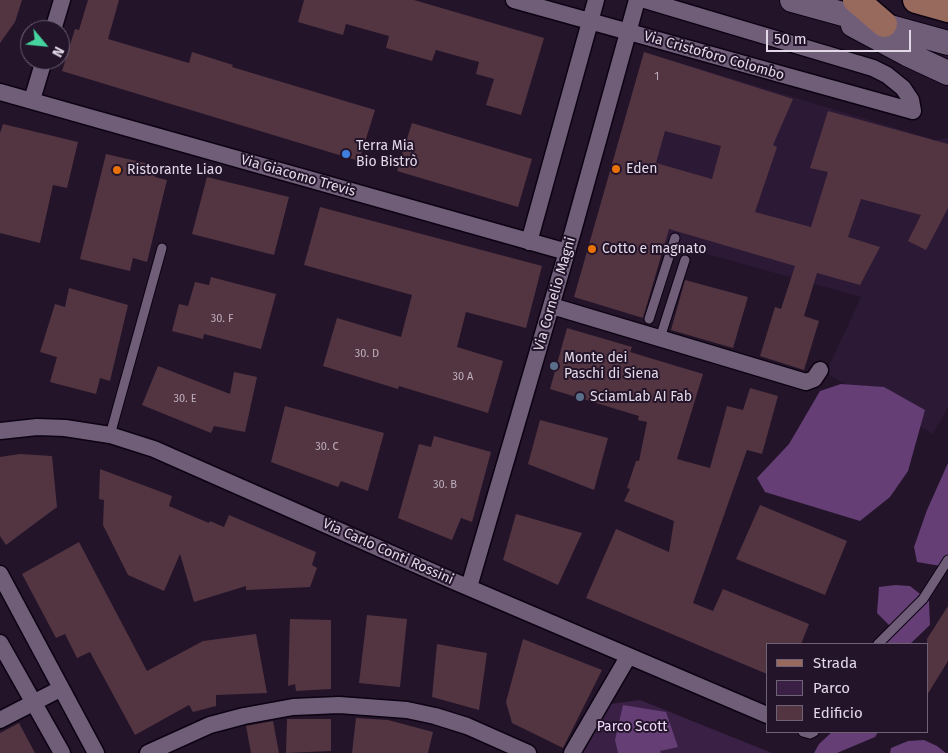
<!DOCTYPE html>
<html>
<head>
<meta charset="utf-8">
<style>
  body { margin:0 }
  #map { position:relative; width:948px; height:753px; overflow:hidden; background:#23142a; font-family:"Fira Sans",sans-serif }
  canvas { display:block }
  .legend { position:absolute; left:766px; top:643px; width:162px; height:90px; box-sizing:border-box; background:#23142a; border:1px solid #6f6276; margin:0; padding:6px 9px; list-style:none; font-size:15px; color:#e2d8e7 }
  .legend li { display:flex; align-items:center; gap:10px; height:25px }
  .legend b { width:25px; border:1px solid #6f6276 }
  .north { position:absolute; left:20px; top:20px; width:50px; height:50px; box-sizing:border-box; background:#23142a; border:1px solid #6f6276; border-radius:50%; rotate:118deg; font-size:14px; font-weight:700; line-height:20px; text-align:center; color:#e2d8e7 }
  .north::after { content:''; display:block; margin:auto; width:18px; height:22px; background:#45d49f; clip-path:polygon(50% 0,100% 100%,50% 72%,0 100%) }
  .scale { position:absolute; left:766px; top:30px; width:145px; height:22px; box-sizing:border-box; border:2px solid #e2d8e7; border-top:0; padding-left:6px; font-size:15px; line-height:18px; white-space:nowrap; color:#e2d8e7; -webkit-text-stroke:4px #23142a; paint-order:stroke }
</style>
</head>
<body>
<div id="map">
<canvas width="948" height="753"></canvas>
<ul class="legend">
<li><b style="height:6px;background:#98695d"></b>Strada</li>
<li><b style="height:14px;background:#392044"></b>Parco</li>
<li><b style="height:14px;background:#533541"></b>Edificio</li>
</ul>
<div class="north">N</div>
<div class="scale">50 m</div>
</div>
<script>
const context = document.querySelector('canvas').getContext('2d');
context.lineJoin = 'round';
function fillPath(path, color) {
  context.fillStyle = color;
  context.fill(path, 'evenodd');
}
function shape(rows) {
  const path = new Path2D();
  for (const r of rows) {
    path.moveTo(r[0], r[1]);
    for (let i = 2; i < r.length; i += 2) path.lineTo(r[i], r[i + 1]);
  }
  return path;
}
function stroke(path, color, width, dash) {
  context.strokeStyle = color;
  context.lineWidth = width;
  context.lineCap = dash ? 'butt' : 'round';
  context.setLineDash(dash || []);
  context.stroke(path);
}
function label(font, color, halo, rows, align = 'center') {
  context.font = font + ' "Fira Sans",sans-serif';
  context.lineWidth = 4;
  context.setLineDash([]);
  context.textBaseline = 'middle';
  context.strokeStyle = halo;
  context.fillStyle = color;
  for (const [text, x, y, turn = 0] of rows) {
    context.save();
    context.translate(x, y);
    context.rotate((+turn || 0) * Math.PI / 180);
    context.textAlign = isNaN(turn) ? turn : align;
    if (halo) context.strokeText(text, 0, 0);
    context.fillText(text, 0, 0);
    context.restore();
  }
}
fillPath(shape([
  [644,52,935,140,948,138,948,407,933,434,826,373,861,297,596,223]
]), '#2c1935');
fillPath(shape([
  [640,700,772,753,582,753,610,704]
]), '#392044');
fillPath(shape([
  [841,384,884,387,925,410,908,471,890,497,860,521,765,492,757,478,789,444,820,391],
  [948,463,948,562,941,566,917,562,914,547,927,510],
  [895,585,910,586,929,601,930,625,910,644,879,644,891,627,877,613,879,587],
  [623,705,666,712,678,747,660,751,661,753,618,753,615,740],
  [832,732,878,732,875,737,837,753,814,753,819,744],
  [924,740,937,746,946,753,890,753,891,748,908,741]
]), '#643e75');
fillPath(shape([
  [0,0,22,0,15,22,0,43],
  [88,0,119,0,108,39,189,63,192,52,233,65,232,67,375,110,359,161,62,71,75,29,79,30],
  [304,0,414,0,544,38,521,115,486,105,494,79,476,74,479,62,436,50,432,61,386,48,389,36,346,24,343,35,298,22],
  [644,52,793,99,773,145,777,147,755,212,811,227,828,172,810,168,828,111,948,144,948,208,926,250,908,241,921,215,861,199,848,237,880,247,860,285,817,273,804,316,819,321,804,370,760,356,775,307,781,309,795,266,669,229,643,318,574,297],
  [665,131,721,146,712,179,656,163],
  [412,123,532,159,518,207,397,171],
  [3,124,78,142,67,188,53,185,40,243,0,233,0,133],
  [106,154,158,166,155,177,167,180,147,262,133,258,130,271,80,259],
  [207,177,289,197,274,255,192,234],
  [320,207,542,266,526,328,466,312,457,347,503,361,488,413,399,386,398,389,323,366,337,318,401,337,412,295,304,265],
  [211,277,276,294,261,349,204,334,203,339,172,331,179,304,188,306,195,282,209,285],
  [685,280,748,297,733,348,671,330],
  [69,288,128,305,110,381,100,378,96,394,50,382,57,357,40,352,55,304,65,307],
  [567,328,632,347,630,352,703,374,677,459,710,468,727,406,743,410,750,388,778,396,762,454,747,450,693,603,713,611,723,589,809,624,801,644,767,644,767,674,586,598,616,529,669,552,674,521,624,501,630,489,627,488,636,461,639,461,647,422,638,420,639,416,550,389],
  [158,366,230,394,234,372,257,377,245,432,214,426,211,433,142,405],
  [285,406,384,433,368,491,341,481,338,487,271,462],
  [540,420,608,438,594,490,528,464],
  [434,436,491,452,472,522,461,518,452,540,398,518,419,444,431,447],
  [20,454,52,456,57,507,6,545,0,536,0,457],
  [100,469,172,496,169,506,209,523,210,521,224,527,229,515,316,552,312,565,317,568,310,587,246,590,246,586,194,602,180,554,164,591,128,575,103,525,104,500,99,499],
  [760,505,847,541,825,595,736,559],
  [516,514,582,533,558,585,503,560],
  [79,542,147,671,203,641,256,634,267,693,216,695,216,706,193,712,189,705,135,735,90,652,77,658,65,634,56,638,22,574],
  [948,606,948,661,927,695,927,639],
  [367,615,407,619,400,687,359,683],
  [290,619,331,620,331,689,296,691,295,684,288,686],
  [523,639,602,670,563,748,512,723,506,702],
  [437,644,487,653,479,710,432,697],
  [356,718,388,720,433,732,428,753,352,753],
  [287,719,331,719,331,751,286,753],
  [273,721,279,753,251,753,246,726],
  [19,723,35,753,0,753,0,733]
]), '#533541');
const lane = shape([
  [649,319,675,238],
  [660,338,685,260],
  [110,435,162,248],
  [878,644,923,599,948,560],
  [803,732,810,734,814,732]
]);
const street = shape([
  [514,0,913,111,911,100,903,88,887,75,873,68,645,0],
  [53,30,62,0],
  [0,92,567,252],
  [32,100,44,60],
  [529,242,596,0],
  [552,306,806,382,814,379,820,370],
  [0,431,37,427,65,428,110,435,154,449,451,580,767,715],
  [0,574,96,753],
  [469,587,573,231,637,0],
  [0,643,62,753],
  [0,720,60,689],
  [148,753,210,725,244,716,293,707,339,705,407,710,435,716,467,726,528,753],
  [572,753,628,657]
]);
const secondary = shape([
  [792,0,948,43],
  [853,25,907,54,948,73]
]);
const primary = shape([
  [856,0,884,24],
  [916,0,948,9]
]);
stroke(lane, '#0c0212', 11);
stroke(street, '#0c0212', 19);
stroke(secondary, '#0c0212', 26);
stroke(primary, '#0c0212', 29);
stroke(lane, '#705e79', 9);
stroke(street, '#705e79', 16);
stroke(secondary, '#705e79', 24);
stroke(primary, '#98695d', 26);
for (const [x, y, r, color] of [
  [346,154,5,"#3f7fe0"],
  [616,169,5,"#e8710a"],
  [117,170,5,"#e8710a"],
  [592,249,5,"#e8710a"],
  [554,366,5,"#5c6f8a"],
  [580,397,5,"#5c6f8a"]
]) {
  const dot = new Path2D();
  dot.arc(x, y, r, 0, 2 * Math.PI);
  context.fillStyle = color;
  context.fill(dot);
  stroke(dot, '#23142a', 2);
}
label('11px', '#beafbe', null, [
  ["1",657,77],
  ["30. F",222,319],
  ["30. D",367,354],
  ["30 A",463,377],
  ["30. E",185,399],
  ["30. C",327,447],
  ["30. B",445,485]
]);
label('14px', '#e2d8e7', '#23142a', [
  ["Via Cristoforo Colombo",714,56,16],
  ["Via Giacomo Trevis",298,176,16],
  ["Via Cornelio Magni",555,294,-74],
  ["Via Carlo Conti Rossini",388,552,24]
]);
label('14px', '#e2d8e7', '#23142a', [
  ["Terra Mia",356,146],
  ["Bio Bistrò",356,162],
  ["Eden",626,169],
  ["Ristorante Liao",127,170],
  ["Cotto e magnato",602,249],
  ["Monte dei",564,358],
  ["Paschi di Siena",564,374],
  ["SciamLab AI Fab",590,397]
], 'left');
label('14px', '#f1dafc', '#23142a', [
  ["Parco Scott",632,727]
]);
</script>
</body>
</html>
